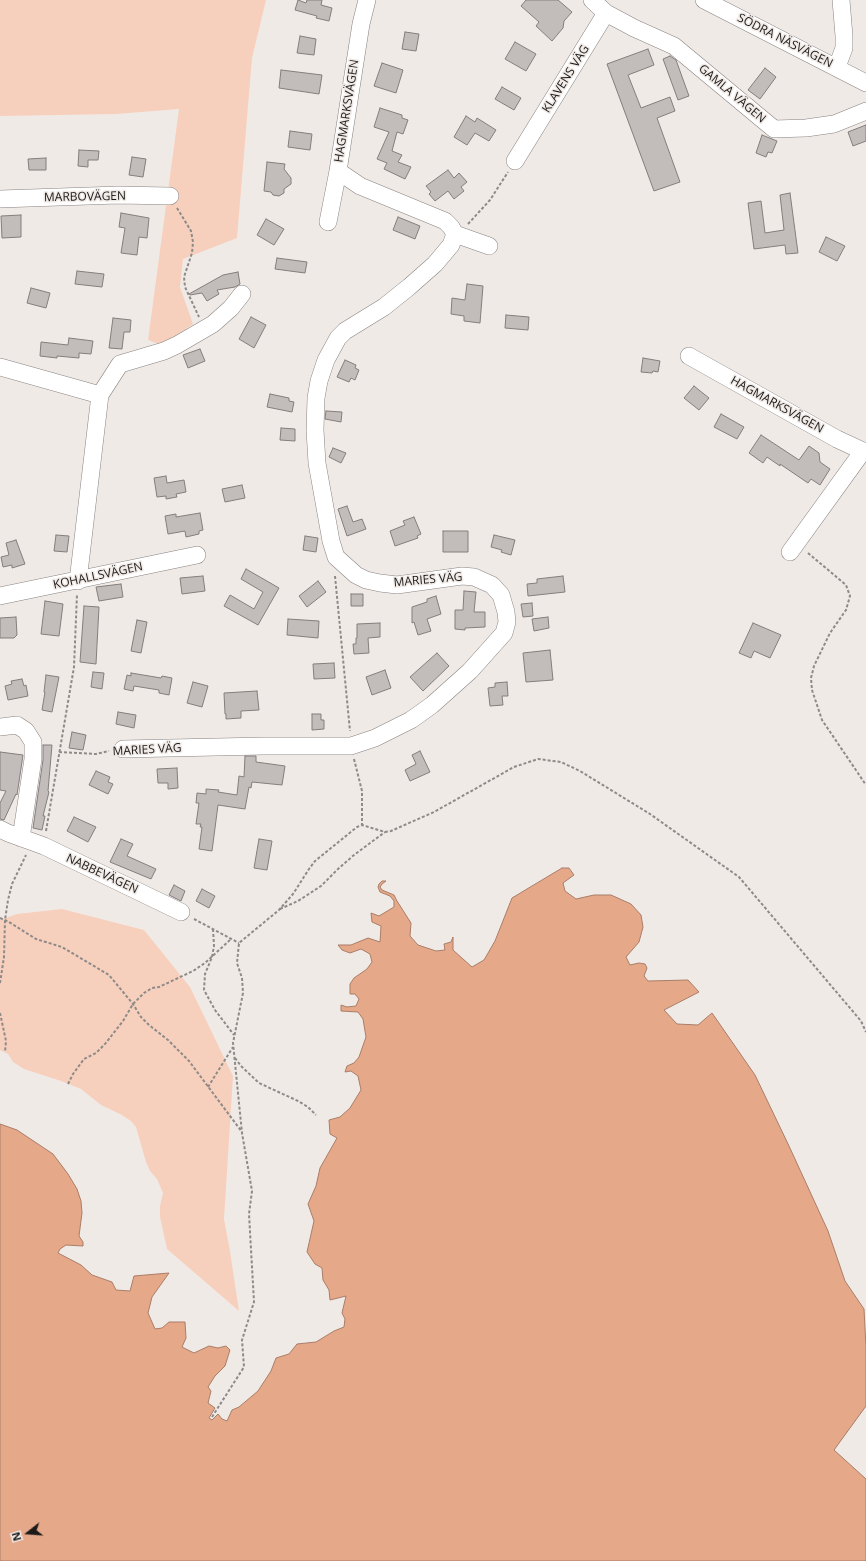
<!DOCTYPE html>
<html>
<head>
<meta charset="utf-8">
<style>
  body { margin:0 }
  #map { position:relative; width:866px; height:1561px; overflow:hidden; background:#f0eae7; font-family:"Open Sans",sans-serif }
  canvas { display:block }
  .north { position:absolute; left:8px; top:1513px; width:40px; height:40px; -webkit-text-stroke:3px #f0eae7; paint-order:stroke; rotate:253deg; font-size:11px; font-weight:700; line-height:16px; text-align:center; color:#1c1a19 }
  .north::after { content:''; display:block; margin:auto; width:14px; height:18px; background:#1c1a19; clip-path:polygon(50% 0,100% 100%,50% 72%,0 100%) }
</style>
</head>
<body>
<div id="map">
<canvas width="866" height="1561"></canvas>
<div class="north">N</div>
</div>
<script>
const context = document.querySelector('canvas').getContext('2d');
context.lineJoin = 'round';
function fillPath(path, color) {
  context.fillStyle = color;
  context.fill(path, 'evenodd');
}
function shape(rows) {
  const path = new Path2D();
  for (const r of rows) {
    path.moveTo(r[0], r[1]);
    for (let i = 2; i < r.length; i += 2) path.lineTo(r[i], r[i + 1]);
  }
  return path;
}
function stroke(path, color, width, dash) {
  context.strokeStyle = color;
  context.lineWidth = width;
  context.lineCap = dash ? 'butt' : 'round';
  context.setLineDash(dash || []);
  context.stroke(path);
}
function label(font, color, halo, rows, align = 'center') {
  context.font = font + ' "Open Sans",sans-serif';
  context.lineWidth = 3;
  context.setLineDash([]);
  context.textBaseline = 'middle';
  context.strokeStyle = halo;
  context.fillStyle = color;
  for (const [text, x, y, turn = 0] of rows) {
    context.save();
    context.translate(x, y);
    context.rotate((+turn || 0) * Math.PI / 180);
    context.textAlign = isNaN(turn) ? turn : align;
    if (halo) context.strokeText(text, 0, 0);
    context.fillText(text, 0, 0);
    context.restore();
  }
}
fillPath(shape([
  [0,0,266,0,252,58,237,238,183,259,180,287,193,324,172,339,158,344,148,340,179,109,116,114,0,116],
  [62,909,144,930,190,987,233,1076,224,1219,230,1251,239,1311,167,1249,160,1217,160,1206,163,1193,157,1179,150,1171,146,1162,136,1127,131,1121,120,1114,101,1105,81,1089,61,1081,24,1069,13,1062,8,1054,0,1050,0,920,17,914]
]), '#f7d0bd');
const water = shape([
  [562,868,569,868,574,875,563,883,565,891,576,899,594,895,611,895,631,904,641,915,643,927,639,942,626,957,630,965,639,963,645,964,647,968,644,976,648,981,688,980,699,992,664,1010,677,1024,698,1025,712,1013,755,1075,789,1146,828,1231,845,1281,864,1309,866,1347,866,1406,834,1450,866,1479,866,1561,0,1561,0,1124,17,1130,53,1154,68,1174,77,1189,81,1201,82,1213,79,1236,83,1242,83,1246,66,1245,60,1249,58,1253,81,1265,92,1275,112,1282,116,1290,130,1291,134,1276,169,1273,152,1297,148,1313,155,1329,162,1328,169,1322,185,1322,186,1338,182,1347,194,1353,209,1346,218,1348,226,1346,230,1350,225,1366,215,1376,208,1387,211,1391,208,1403,215,1408,209,1418,212,1420,218,1414,222,1419,227,1421,232,1410,239,1407,258,1391,271,1371,276,1358,289,1354,297,1344,316,1342,334,1331,344,1327,345,1319,342,1313,346,1296,330,1300,329,1290,323,1280,322,1268,315,1264,307,1252,314,1221,308,1204,316,1186,320,1168,337,1138,330,1134,329,1120,340,1117,350,1108,361,1090,358,1076,351,1071,345,1072,347,1066,354,1063,359,1057,366,1037,363,1019,358,1012,341,1011,341,1005,347,1007,356,1006,359,999,355,994,350,994,350,984,354,978,367,969,372,962,370,954,361,949,350,953,342,950,338,945,351,945,368,938,380,942,381,926,372,922,371,913,379,916,394,907,394,901,390,896,380,892,378,887,379,884,382,881,386,881,382,884,380,887,382,890,394,895,397,901,411,923,410,936,418,945,436,951,445,950,444,944,451,942,453,937,453,950,472,967,484,960,495,941,512,898,562,868]
]);
fillPath(water, '#e5a889');
stroke(water, '#a97d67', 1);
const building = shape([
  [298,0,306,3,307,0,322,0,321,5,332,8,329,21,316,18,317,16,295,10,298,0],
  [526,0,558,0,572,12,564,21,563,28,552,41,536,26,539,22,521,6,526,0],
  [405,32,419,34,416,51,402,49,405,32],
  [300,36,316,39,314,55,297,53,300,36],
  [515,42,536,54,526,71,505,59,515,42],
  [648,49,654,65,628,75,641,108,670,97,675,111,657,118,680,182,654,191,607,64,648,49],
  [670,56,676,60,689,96,678,100,663,59,670,56],
  [382,63,403,70,396,93,374,86,382,63],
  [765,68,776,77,760,99,748,90,765,68],
  [281,70,322,75,319,94,279,88,281,70],
  [502,87,521,98,514,110,495,99,502,87],
  [380,108,402,115,402,118,408,120,403,134,397,132,392,151,402,155,398,162,411,167,405,179,384,169,387,163,377,159,389,132,374,127,380,108],
  [466,116,475,122,477,118,496,130,489,141,475,133,467,145,454,137,466,116],
  [866,125,866,141,853,146,848,132,866,125],
  [290,131,312,134,310,150,288,147,290,131],
  [762,135,777,141,772,153,768,152,766,157,756,153,762,135],
  [79,150,99,151,98,160,88,160,88,167,78,166,79,150],
  [132,157,146,159,143,177,129,175,132,157],
  [46,158,46,170,29,170,28,159,46,158],
  [267,162,285,164,284,169,291,178,291,184,284,189,284,193,279,196,273,195,271,192,264,191,267,162],
  [448,170,454,178,459,173,467,182,461,187,464,191,454,199,448,191,435,201,429,194,431,192,426,186,448,170],
  [790,193,798,253,786,254,785,245,754,249,748,203,761,201,765,233,784,230,780,195,790,193],
  [121,213,149,218,147,238,139,237,137,255,121,253,125,228,119,227,121,213],
  [21,215,21,237,2,238,1,216,21,215],
  [398,217,420,226,415,239,393,230,398,217],
  [266,219,284,229,274,245,257,235,266,219],
  [826,237,845,246,837,261,819,252,826,237],
  [277,258,307,262,305,273,275,269,277,258],
  [77,271,104,274,102,287,75,284,77,271],
  [238,272,240,284,235,287,217,290,219,294,207,301,202,293,190,295,189,294,223,275,238,272],
  [467,284,483,286,480,323,464,321,464,316,451,314,452,298,465,300,467,284],
  [31,288,50,293,46,308,27,303,31,288],
  [506,315,529,317,528,330,505,328,506,315],
  [251,317,266,325,254,348,239,339,251,317],
  [113,318,131,320,130,332,124,332,122,349,109,348,113,318],
  [69,338,93,341,91,354,79,353,79,358,57,356,57,358,40,356,41,342,68,345,69,338],
  [200,349,205,361,188,368,183,355,200,349],
  [643,358,660,361,658,372,653,371,652,373,641,372,643,358],
  [345,360,356,365,355,368,359,370,355,380,351,378,349,382,337,377,345,360],
  [694,386,709,398,699,410,684,398,694,386],
  [270,394,289,398,289,401,294,402,292,412,267,407,270,394],
  [326,411,342,412,341,422,325,419,326,411],
  [721,414,744,427,737,439,714,427,721,414],
  [281,428,295,429,295,441,280,440,281,428],
  [761,435,799,460,809,446,819,453,820,462,830,469,820,485,811,479,808,483,780,464,780,466,767,457,763,463,749,453,761,435],
  [333,448,346,453,341,463,329,457,333,448],
  [166,476,167,483,184,480,186,492,176,494,177,497,166,499,166,496,157,497,154,478,166,476],
  [242,485,245,498,225,502,222,489,242,485],
  [347,506,353,522,362,519,366,529,347,536,338,509,347,506],
  [200,513,203,530,199,531,199,534,186,537,185,531,168,534,165,516,176,514,176,517,200,513],
  [414,517,421,534,417,536,418,538,395,546,390,531,405,525,403,521,414,517],
  [443,531,468,531,468,552,443,552,443,531],
  [56,535,69,536,67,552,54,551,56,535],
  [494,535,515,540,511,555,501,552,502,550,491,547,494,535],
  [305,536,318,538,316,552,303,550,305,536],
  [16,540,25,564,12,568,12,565,3,567,1,557,9,555,6,543,16,540],
  [246,569,279,588,258,625,224,606,230,595,254,609,263,592,241,579,246,569],
  [203,576,205,591,182,594,180,578,203,576],
  [563,576,565,592,528,596,527,584,537,583,537,579,563,576],
  [318,581,326,592,307,607,299,596,318,581],
  [121,584,123,597,99,601,96,587,121,584],
  [464,591,476,592,474,612,485,612,485,627,465,628,465,630,455,629,455,610,463,610,464,591],
  [351,594,363,594,363,606,351,606,351,594],
  [436,596,441,614,427,619,431,631,418,635,414,622,412,623,412,607,427,602,427,599,436,596],
  [45,601,63,604,59,636,41,634,45,601],
  [532,603,533,616,523,617,521,604,532,603],
  [84,606,99,607,96,664,80,662,84,606],
  [16,617,17,635,14,638,0,638,0,618,16,617],
  [548,617,549,628,534,631,532,619,548,617],
  [288,619,319,621,318,638,287,635,288,619],
  [137,620,147,622,141,653,131,651,137,620],
  [380,623,380,637,368,638,369,653,354,654,353,644,356,644,356,638,357,638,357,624,380,623],
  [753,623,781,635,770,658,754,651,751,658,739,653,753,623],
  [550,650,553,680,526,682,523,653,550,650],
  [437,653,449,666,423,691,410,677,437,653],
  [334,663,335,678,314,679,313,664,334,663],
  [385,670,391,688,372,695,366,677,385,670],
  [93,672,104,673,102,689,91,687,93,672],
  [131,673,161,678,162,676,172,678,169,695,159,693,159,690,134,686,133,691,124,689,127,675,131,676,131,673],
  [46,675,59,677,52,712,42,710,45,692,44,692,46,675],
  [22,679,24,686,26,685,28,696,8,700,5,686,12,684,11,681,22,679],
  [193,682,208,686,202,707,187,703,193,682],
  [507,682,508,696,502,696,503,705,490,706,488,688,495,687,495,683,507,682],
  [257,691,259,710,241,711,241,718,226,719,226,714,225,714,224,693,257,691],
  [118,712,136,715,134,728,116,724,118,712],
  [312,714,321,714,321,720,324,720,324,729,312,730,312,714],
  [72,732,86,735,83,750,69,748,72,732],
  [43,745,52,745,48,791,49,792,43,816,45,816,42,830,33,828,43,760,43,745],
  [420,751,430,772,410,781,405,770,416,764,412,755,420,751],
  [0,752,23,755,17,795,16,794,4,820,0,819,0,803,6,791,0,790,0,752],
  [245,756,256,756,256,762,285,766,282,785,252,782,251,788,249,787,245,809,218,805,212,851,199,849,202,827,200,827,201,824,196,824,199,803,196,803,197,793,206,794,206,789,219,790,218,792,237,795,239,776,244,777,245,756],
  [177,768,178,788,168,789,168,783,158,783,157,769,177,768],
  [96,771,110,777,108,782,113,784,108,794,89,785,96,771],
  [74,817,96,827,88,842,67,831,74,817],
  [121,839,133,844,127,856,156,869,151,879,110,862,121,839],
  [259,839,272,841,267,870,254,868,259,839],
  [174,885,185,891,181,901,169,895,174,885],
  [202,889,215,896,209,908,196,901,202,889]
]);
fillPath(building, '#c2bdbb');
stroke(building, '#837e7c', 1);
const minor = shape([
  [367,0,361,24,338,171,360,186,445,221,451,227,455,234,489,246],
  [704,0,866,83],
  [606,13,634,28,674,46,774,129,806,128,834,124,866,111],
  [837,67,844,48,844,36,841,0],
  [515,161,606,13,592,0],
  [0,199,118,195,170,196],
  [328,222,338,171],
  [689,356,837,439,863,451,866,451],
  [0,367,100,395,120,364,164,351,177,345,213,324,231,308,242,294],
  [790,552,863,451],
  [78,581,100,395],
  [0,596,197,555],
  [0,727,17,725,26,731,33,742,33,759,21,838],
  [123,749,264,746,351,746,375,738,411,720,432,705,470,671,504,633,507,622,506,612,501,595,492,585,474,577,462,576,397,585,380,583,366,580,356,575,336,557,331,541,317,463,315,430,316,398,319,381,326,360,338,338,345,331,384,307,409,287,435,264,451,245,455,234],
  [0,829,8,833,44,846,181,912]
]);
stroke(minor, '#888380', 18);
stroke(shape([
  [177,208,191,231,193,242,192,253,184,277,185,287,199,317],
  [468,224,490,200,508,172],
  [808,553,846,585,850,596,846,610,830,633,814,666,811,678,812,690,822,720,866,785],
  [335,576,350,731],
  [59,752,96,754,109,751],
  [354,759,362,791,362,825],
  [46,831,74,667,77,594],
  [280,909,298,901,321,886,339,868,354,855,385,832],
  [0,918,9,922,36,939,62,947,109,975,133,1004,141,1017,149,1025,168,1040,189,1061,242,1132],
  [194,919,239,943],
  [213,929,214,946,212,957,205,974,204,990,215,1010,234,1035],
  [0,983,4,957,5,920,8,900,12,884,26,855],
  [0,1013,6,1041,5,1052],
  [235,1058,241,1066,259,1083,298,1101,308,1107,316,1115],
  [68,1084,73,1074,84,1059,96,1053,105,1044,123,1021,133,1004,144,993,152,988,159,987,193,971,205,963,231,939],
  [208,1087,233,1047],
  [212,1417,244,1367,242,1340,254,1302,249,1214,252,1191,242,1133,233,1043,243,993,242,978,237,963,239,943,279,910,293,894,309,869,315,861,357,827,362,825,385,832,391,831,434,812,514,767,538,759,561,762,580,771,650,814,739,877,861,1021,866,1032]
]), '#8e8a88', 2, [3, 2]);
stroke(minor, '#fff', 17);
label('12px', '#1c1a19', '#f0eae7', [
  ["SÖDRA NÄSVÄGEN",785,41,27],
  ["KLAVENS VÄG",566,79,-58],
  ["GAMLA VÄGEN",732,94,40],
  ["HAGMARKSVÄGEN",347,111,-81],
  ["MARBOVÄGEN",85,197,-1],
  ["HAGMARKSVÄGEN",777,405,29],
  ["KOHALLSVÄGEN",98,576,-12],
  ["MARIES VÄG",428,580,-5],
  ["MARIES VÄG",147,750,-3],
  ["NABBEVÄGEN",102,874,25]
]);
</script>
</body>
</html>
